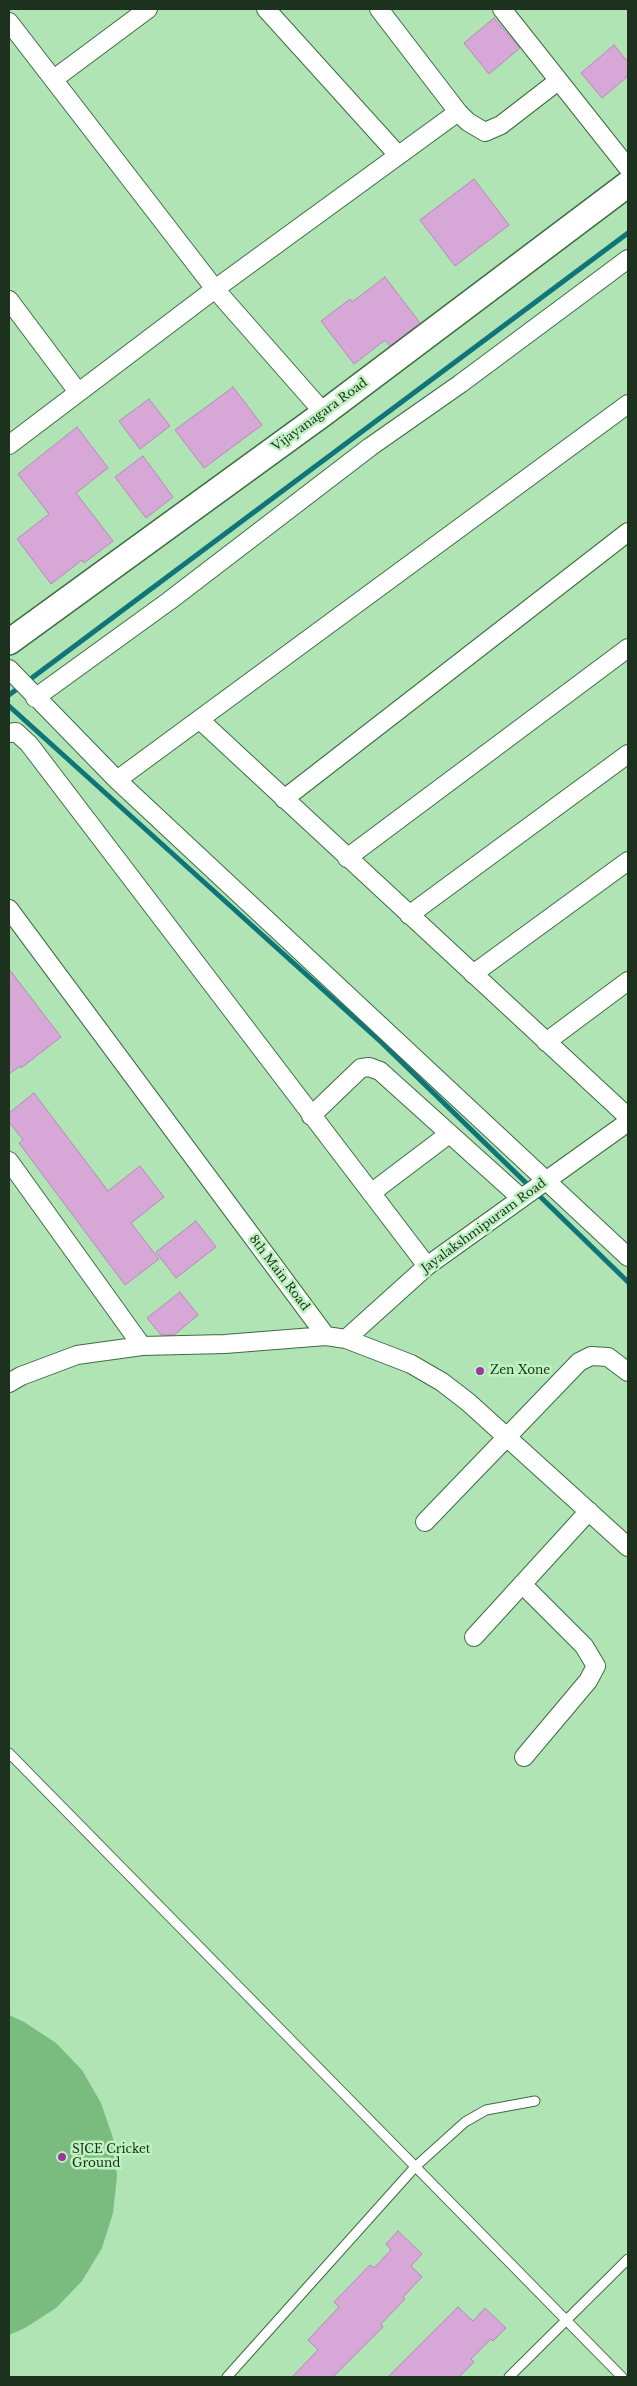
<!DOCTYPE html>
<html>
<head>
<meta charset="utf-8">
<style>
  body { margin:0 }
  #map { position:relative; width:637px; height:2386px; overflow:hidden; background:#b1e4b4; font-family:"Libre Baskerville",serif }
  canvas { display:block }
  .frame { position:absolute; inset:0; border:10px solid #1c311e; pointer-events:none }
</style>
</head>
<body>
<div id="map">
<canvas width="637" height="2386"></canvas>
<div class="frame"></div>
</div>
<script>
const context = document.querySelector('canvas').getContext('2d');
context.lineJoin = 'round';
function fillPath(path, color) {
  context.fillStyle = color;
  context.fill(path, 'evenodd');
}
function shape(rows) {
  const path = new Path2D();
  for (const r of rows) {
    path.moveTo(r[0], r[1]);
    for (let i = 2; i < r.length; i += 2) path.lineTo(r[i], r[i + 1]);
  }
  return path;
}
function stroke(path, color, width, dash) {
  context.strokeStyle = color;
  context.lineWidth = width;
  context.lineCap = dash ? 'butt' : 'round';
  context.setLineDash(dash || []);
  context.stroke(path);
}
function label(font, color, halo, rows, align = 'center') {
  context.font = font + ' "Libre Baskerville",serif';
  context.lineWidth = 5;
  context.setLineDash([]);
  context.textBaseline = 'middle';
  context.strokeStyle = halo;
  context.fillStyle = color;
  for (const [text, x, y, turn = 0] of rows) {
    context.save();
    context.translate(x, y);
    context.rotate((+turn || 0) * Math.PI / 180);
    context.textAlign = isNaN(turn) ? turn : align;
    if (halo) context.strokeText(text, 0, 0);
    context.fillText(text, 0, 0);
    context.restore();
  }
}
fillPath(shape([
  [9,2015,24,2022,56,2043,82,2070,101,2103,113,2138,117,2176,113,2213,102,2248,82,2281,56,2308,25,2328,9,2335]
]), '#7abb7f');
stroke(shape([
  [9,695,628,233],
  [9,706,381,1042,628,1282]
]), '#0f7578', 5);
const building = shape([
  [494,18,520,48,489,74,464,43,494,18],
  [614,45,628,62,628,76,602,98,581,73,614,45],
  [474,179,509,225,455,266,420,220,474,179],
  [385,277,420,323,390,346,385,340,354,364,321,321,350,299,352,302,385,277],
  [233,387,262,425,204,468,175,430,233,387],
  [149,399,170,426,140,449,119,421,149,399],
  [77,427,108,468,76,493,113,541,84,563,82,560,51,584,17,539,49,514,18,474,77,427],
  [143,456,173,497,146,518,115,477,143,456],
  [9,969,61,1037,21,1068,20,1066,9,1074,9,969],
  [34,1093,108,1191,140,1166,164,1197,131,1223,159,1259,125,1285,19,1143,23,1140,9,1122,9,1113,34,1093],
  [196,1221,216,1247,176,1278,156,1252,196,1221],
  [180,1292,198,1315,174,1335,161,1335,147,1318,180,1292],
  [398,2231,422,2254,411,2266,422,2277,403,2297,405,2299,381,2324,383,2327,333,2377,292,2377,318,2350,308,2340,339,2307,334,2302,370,2265,374,2268,391,2250,386,2244,398,2231],
  [458,2307,473,2321,485,2308,506,2328,493,2341,491,2339,471,2359,474,2362,459,2377,388,2377,458,2307]
]);
fillPath(building, '#d7a7d7');
stroke(building, '#b688b7', 1);
const lane = shape([
  [9,1753,622,2377],
  [227,2377,415,2167,465,2122,486,2110,535,2101],
  [509,2377,628,2259]
]);
const street = shape([
  [266,9,398,155],
  [379,9,458,112,468,122,485,132,501,125,558,81],
  [502,9,628,168],
  [9,22,215,289,324,413],
  [54,79,148,9],
  [9,300,78,392],
  [9,445,215,289,458,112],
  [9,669,117,780,628,1257],
  [35,698,169,601,370,447,460,384,628,259],
  [200,720,628,1117],
  [9,733,16,732,29,744,427,1266],
  [117,780,628,404],
  [284,799,628,532],
  [347,858,628,648],
  [9,909,326,1336],
  [409,915,628,754],
  [473,974,628,861],
  [546,1042,628,981],
  [311,1116,361,1068,369,1067,380,1071,521,1198],
  [9,1161,142,1346],
  [371,1193,449,1134],
  [346,1339,427,1266,628,1122],
  [9,1383,21,1376,77,1355,142,1346,225,1344,326,1336,346,1339,411,1364,442,1382,468,1402,628,1547],
  [425,1522,579,1362,591,1356,608,1357,628,1372],
  [522,1584,584,1646,596,1666,588,1681,524,1757],
  [474,1637,589,1511]
]);
const secondary = shape([
  [9,642,324,413,628,184]
]);
stroke(lane, '#3d6c42', 11);
stroke(street, '#3d6c42', 20);
stroke(secondary, '#3d6c42', 28);
stroke(lane, '#fff', 9);
stroke(street, '#fff', 18);
stroke(secondary, '#fff', 25);
for (const [x, y, r, color] of [
  [480,1371,5,"#9a389e"],
  [62,2157,5,"#9a389e"]
]) {
  const dot = new Path2D();
  dot.arc(x, y, r, 0, 2 * Math.PI);
  context.fillStyle = color;
  context.fill(dot);
  stroke(dot, '#bef2c0', 2);
}
label('12px', '#1c311e', '#bef2c0', [
  ["Vijayanagara Road",320,415,-36],
  ["Jayalakshmipuram Road",484,1226,-36],
  ["8th Main Road",279,1273,53]
]);
label('12px', '#1c311e', '#bef2c0', [
  ["Zen Xone",490,1371],
  ["SJCE Cricket",72,2150],
  ["Ground",72,2164]
], 'left');
</script>
</body>
</html>
